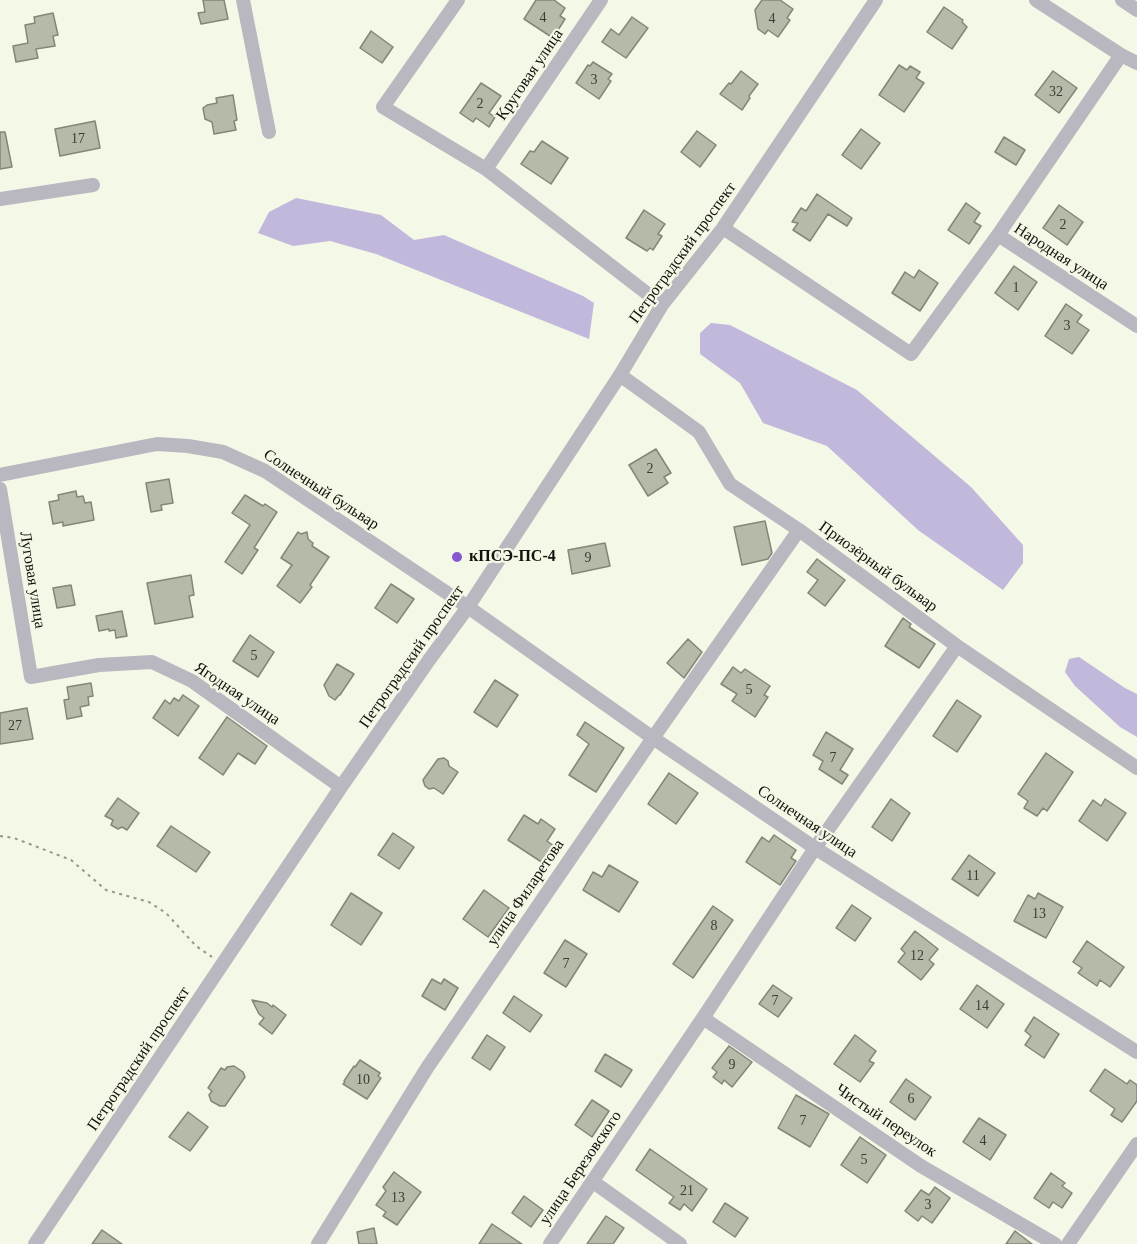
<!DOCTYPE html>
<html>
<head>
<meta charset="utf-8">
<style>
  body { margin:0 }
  canvas { display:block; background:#f4f8e6 }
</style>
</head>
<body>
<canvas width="1137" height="1244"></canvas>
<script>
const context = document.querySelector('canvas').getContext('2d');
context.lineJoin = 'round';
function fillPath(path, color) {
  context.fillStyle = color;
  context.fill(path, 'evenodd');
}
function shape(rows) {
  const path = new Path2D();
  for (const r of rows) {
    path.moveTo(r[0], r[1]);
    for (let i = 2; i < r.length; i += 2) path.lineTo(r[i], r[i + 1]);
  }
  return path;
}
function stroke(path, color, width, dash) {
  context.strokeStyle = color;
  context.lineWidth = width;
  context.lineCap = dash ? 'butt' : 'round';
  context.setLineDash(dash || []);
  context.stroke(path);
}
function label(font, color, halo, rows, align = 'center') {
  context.font = font + ' Georgia,serif';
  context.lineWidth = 4.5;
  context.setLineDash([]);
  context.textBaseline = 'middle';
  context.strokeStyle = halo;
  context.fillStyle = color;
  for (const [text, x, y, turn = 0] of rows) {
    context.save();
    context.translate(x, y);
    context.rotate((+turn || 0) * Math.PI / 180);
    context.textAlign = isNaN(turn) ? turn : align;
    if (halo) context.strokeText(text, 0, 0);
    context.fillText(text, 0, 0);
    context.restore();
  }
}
fillPath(shape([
  [296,198,381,215,414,240,444,235,583,296,594,303,589,339,376,254,330,241,293,246,258,233,269,212],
  [711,323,730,325,857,390,971,487,1023,545,1023,563,1003,590,918,530,827,446,763,423,740,383,700,354,700,333],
  [1079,657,1125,688,1137,694,1137,737,1120,727,1075,686,1065,672,1069,659]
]), '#c2b8dc');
const building = shape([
  [203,0,224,0,228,19,201,24,198,13,205,12,203,0],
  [536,0,554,0,565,8,560,16,565,19,553,38,524,19,536,0],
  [762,0,780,0,793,9,787,18,790,20,778,37,768,30,765,34,758,29,755,10,762,0],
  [944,7,963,20,962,22,967,27,952,49,927,32,944,7],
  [53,13,58,35,53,36,55,46,36,49,38,58,16,62,13,46,28,43,25,25,35,23,34,17,53,13],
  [632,17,648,28,626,58,602,42,611,29,619,35,632,17],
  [371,31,393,47,382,63,360,48,371,31],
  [593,62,612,74,608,79,611,81,599,99,576,83,588,65,590,66,593,62],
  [899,65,907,70,910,66,920,72,916,78,924,83,904,112,879,95,899,65],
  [741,71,758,84,749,96,750,98,742,110,720,94,729,83,731,84,741,71],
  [1053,71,1077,88,1059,113,1035,95,1053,71],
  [481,83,501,96,489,113,495,117,489,127,476,118,473,122,460,113,481,83],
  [233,95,237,120,234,121,236,130,214,134,212,122,205,119,203,108,207,105,217,103,216,98,233,95],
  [95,121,100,148,60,156,55,129,95,121],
  [861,129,880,143,861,169,842,155,861,129],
  [697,131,716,145,700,167,681,152,697,131],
  [0,132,5,132,12,167,0,169,0,132],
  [1004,137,1025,150,1016,165,995,152,1004,137],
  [542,141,568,158,551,184,521,164,530,151,534,152,542,141],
  [817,194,852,218,847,226,828,214,810,241,793,230,798,223,792,222,801,208,806,211,817,194],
  [966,203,980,213,974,222,981,226,969,244,948,230,966,203],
  [1059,205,1083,222,1067,245,1043,228,1059,205],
  [644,210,665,224,658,234,662,236,653,250,650,248,647,251,626,238,644,210],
  [1014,266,1037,282,1018,310,995,293,1014,266],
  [919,270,938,283,920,311,892,293,905,272,914,278,919,270],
  [1066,304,1082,315,1077,322,1089,330,1072,354,1045,336,1066,304],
  [656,449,671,473,664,477,668,483,648,496,629,465,656,449],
  [169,479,173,503,161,505,162,510,151,512,146,483,169,479],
  [76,491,77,497,83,496,85,503,91,502,94,520,63,526,63,522,53,524,49,502,59,500,58,495,76,491],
  [245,495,263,506,265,504,277,512,254,548,258,550,242,574,225,562,250,525,232,513,245,495],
  [765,521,772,553,768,559,742,565,734,527,765,521],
  [298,532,301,534,307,532,308,539,313,543,312,546,329,557,310,585,312,587,300,603,277,586,292,565,281,558,298,532],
  [605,543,610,566,572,574,568,550,605,543],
  [817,559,845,580,825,606,808,593,818,580,807,572,817,559],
  [191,575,194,595,189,596,193,617,155,624,147,583,191,575],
  [391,584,414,599,397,623,375,608,391,584],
  [71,585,75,605,57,608,53,588,71,585],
  [122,611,127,636,116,638,115,630,109,631,109,629,99,631,96,616,122,611],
  [903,618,911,624,909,627,935,644,919,668,885,646,903,618],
  [250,635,274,652,258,677,233,661,250,635],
  [688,639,702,652,684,678,667,663,688,639],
  [337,664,354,674,340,695,339,695,335,700,329,696,324,685,337,664],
  [733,667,741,673,745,669,770,686,764,695,768,697,755,717,732,701,737,694,721,684,733,667],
  [495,680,518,695,497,727,474,712,495,680],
  [91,683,93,696,88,697,89,705,80,707,82,716,67,719,64,700,69,699,67,687,91,683],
  [183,695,199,706,178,736,153,718,165,700,170,704,174,698,179,701,183,695],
  [957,700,981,716,957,752,933,736,957,700],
  [27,708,33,739,0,744,0,713,27,708],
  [227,717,267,746,255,764,238,753,223,775,199,758,227,717],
  [585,722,624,748,596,792,569,775,589,744,577,735,585,722],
  [826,732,853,749,840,770,848,775,842,784,819,769,823,761,813,755,826,732],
  [1046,753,1073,772,1047,811,1043,808,1037,816,1024,808,1028,801,1018,794,1046,753],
  [444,758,448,761,449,766,458,772,443,794,434,788,429,789,425,786,423,780,438,759,444,758],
  [669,773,698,793,676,824,648,804,669,773],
  [118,798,139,813,127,830,122,827,118,829,111,825,113,820,105,816,118,798],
  [891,799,910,813,892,841,872,827,891,799],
  [1105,799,1126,813,1107,841,1079,821,1093,800,1101,806,1105,799],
  [524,815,538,824,541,819,555,829,547,841,554,846,543,863,508,840,524,815],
  [171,826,210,852,196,872,157,846,171,826],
  [393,833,414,847,399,869,378,855,393,833],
  [774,835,796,850,791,858,796,861,780,885,746,862,762,837,769,842,774,835],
  [969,855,995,873,978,896,952,879,969,855],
  [609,865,638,882,619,912,583,890,593,872,602,877,609,865],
  [484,890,509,908,488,937,463,919,484,890],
  [351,893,382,913,361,945,331,925,351,893],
  [1038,893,1063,907,1046,938,1014,921,1028,895,1035,899,1038,893],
  [852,905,871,918,855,941,836,928,852,905],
  [713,906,733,920,693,978,673,964,713,906],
  [915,931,938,949,929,960,934,964,921,980,898,962,905,953,901,949,915,931],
  [565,940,587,954,566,987,544,973,565,940],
  [1087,941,1124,967,1110,987,1100,980,1097,986,1078,973,1082,968,1073,962,1087,941],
  [432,979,441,984,444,979,458,988,445,1010,422,996,432,979],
  [773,985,792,998,778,1017,759,1004,773,985],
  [977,985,1004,1004,987,1028,960,1009,977,985],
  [514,996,542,1015,530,1032,503,1013,514,996],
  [252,1000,267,1003,272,1007,273,1005,286,1015,272,1034,259,1024,264,1018,259,1014,252,1000],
  [1034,1017,1059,1034,1044,1058,1025,1045,1031,1036,1025,1031,1034,1017],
  [487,1035,505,1047,490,1070,472,1058,487,1035],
  [855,1035,876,1051,869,1061,874,1063,860,1082,834,1064,855,1035],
  [729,1046,752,1062,732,1087,724,1080,722,1084,713,1077,717,1072,712,1068,729,1046],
  [605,1054,632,1070,621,1087,595,1071,605,1054],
  [360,1060,380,1073,378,1076,381,1078,367,1099,343,1084,345,1082,344,1081,354,1066,355,1067,360,1060],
  [234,1066,243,1072,245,1077,225,1106,220,1106,211,1101,209,1095,212,1091,208,1088,221,1068,225,1070,227,1067,234,1066],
  [1105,1069,1127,1084,1130,1080,1137,1085,1137,1101,1122,1122,1111,1115,1115,1109,1090,1091,1105,1069],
  [906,1079,931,1097,915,1120,890,1102,906,1079],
  [796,1095,829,1114,810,1147,778,1128,796,1095],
  [592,1100,609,1111,592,1137,575,1125,592,1100],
  [188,1112,208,1127,190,1151,169,1137,188,1112],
  [979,1118,1006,1135,990,1160,963,1142,979,1118],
  [860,1137,886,1155,867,1183,841,1165,860,1137],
  [650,1149,707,1189,692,1211,684,1204,680,1210,669,1203,674,1197,636,1170,650,1149],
  [394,1172,421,1192,397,1225,383,1216,386,1212,376,1205,386,1191,383,1187,394,1172],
  [1051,1173,1065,1183,1062,1186,1072,1193,1062,1208,1053,1202,1049,1208,1034,1198,1051,1173],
  [935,1187,950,1198,932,1223,922,1216,918,1221,905,1211,921,1190,929,1195,935,1187],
  [524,1196,543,1210,531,1227,512,1213,524,1196],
  [725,1203,748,1218,735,1237,713,1222,725,1203],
  [606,1216,624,1228,613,1244,587,1244,606,1216],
  [492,1224,522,1244,479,1244,492,1224],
  [374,1228,377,1244,359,1244,357,1232,374,1228],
  [102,1230,122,1244,92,1244,102,1230],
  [1015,1231,1032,1244,1006,1244,1015,1231]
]);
fillPath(building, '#b6baa9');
stroke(building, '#838777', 1.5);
stroke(shape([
  [0,836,14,838,71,860,106,890,149,902,166,913,196,946,212,957]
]), '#94978a', 2, [3, 4.5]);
stroke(shape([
  [243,0,269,132],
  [458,0,383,107,486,169,662,305],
  [1036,0,1121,55,1137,63],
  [1122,0,1137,10],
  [486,169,601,0],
  [0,199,93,185],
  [723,228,911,354,998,235,1121,55],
  [998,235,1137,326],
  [620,375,699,432,730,484,799,530,957,646,1137,768],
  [0,475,157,444,188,446,223,452,265,471,468,607,653,738,815,848,1137,1052],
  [0,489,31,677,99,665,152,662,192,681,341,787],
  [703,1018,921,1166,1055,1244],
  [592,1181,680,1244],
  [35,1244,341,787,429,660,468,607,620,375,662,305,723,228,876,0],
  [318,1244,427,1068,653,738,799,530],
  [550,1244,703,1018,815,848,957,646],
  [1068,1244,1137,1144]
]), '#b9b7bf', 14);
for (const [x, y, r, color] of [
  [457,557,6,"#8758d2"]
]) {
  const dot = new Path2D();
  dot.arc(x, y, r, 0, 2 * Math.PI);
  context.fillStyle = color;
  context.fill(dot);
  stroke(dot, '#f4f8e6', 2);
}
label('14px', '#3b3d34', null, [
  ["4",543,18],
  ["4",772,19],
  ["3",594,80],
  ["32",1056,92],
  ["2",480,104],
  ["17",78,139],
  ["2",1063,225],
  ["1",1016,288],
  ["3",1067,326],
  ["2",650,469],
  ["9",588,558],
  ["5",254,656],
  ["5",749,690],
  ["27",15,726],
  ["7",833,758],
  ["11",973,876],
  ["13",1039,914],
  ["8",714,926],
  ["12",917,956],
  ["7",566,964],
  ["7",775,1001],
  ["14",982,1006],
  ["9",732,1065],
  ["10",363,1080],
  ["6",911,1099],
  ["7",803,1121],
  ["4",983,1141],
  ["5",864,1160],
  ["21",687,1191],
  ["13",398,1198],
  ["3",928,1205]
]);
label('16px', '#12130d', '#f4f8e6', [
  ["Круговая улица",530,75,-56],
  ["Петроградский проспект",683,253,-54],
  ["Народная улица",1061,257,33],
  ["Солнечный бульвар",321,490,33],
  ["Приозёрный бульвар",878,567,36],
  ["Луговая улица",32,580,81],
  ["Петроградский проспект",412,657,-55],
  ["Ягодная улица",237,694,34],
  ["Солнечная улица",807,822,34],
  ["улица Филаретова",526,893,-56],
  ["Петроградский проспект",139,1059,-56],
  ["Чистый переулок",886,1121,34],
  ["улица Березовского",581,1168,-56]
]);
label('bold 16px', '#12130d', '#f4f8e6', [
  ["кПСЭ-ПС-4",469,557]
], 'left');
</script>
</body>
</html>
